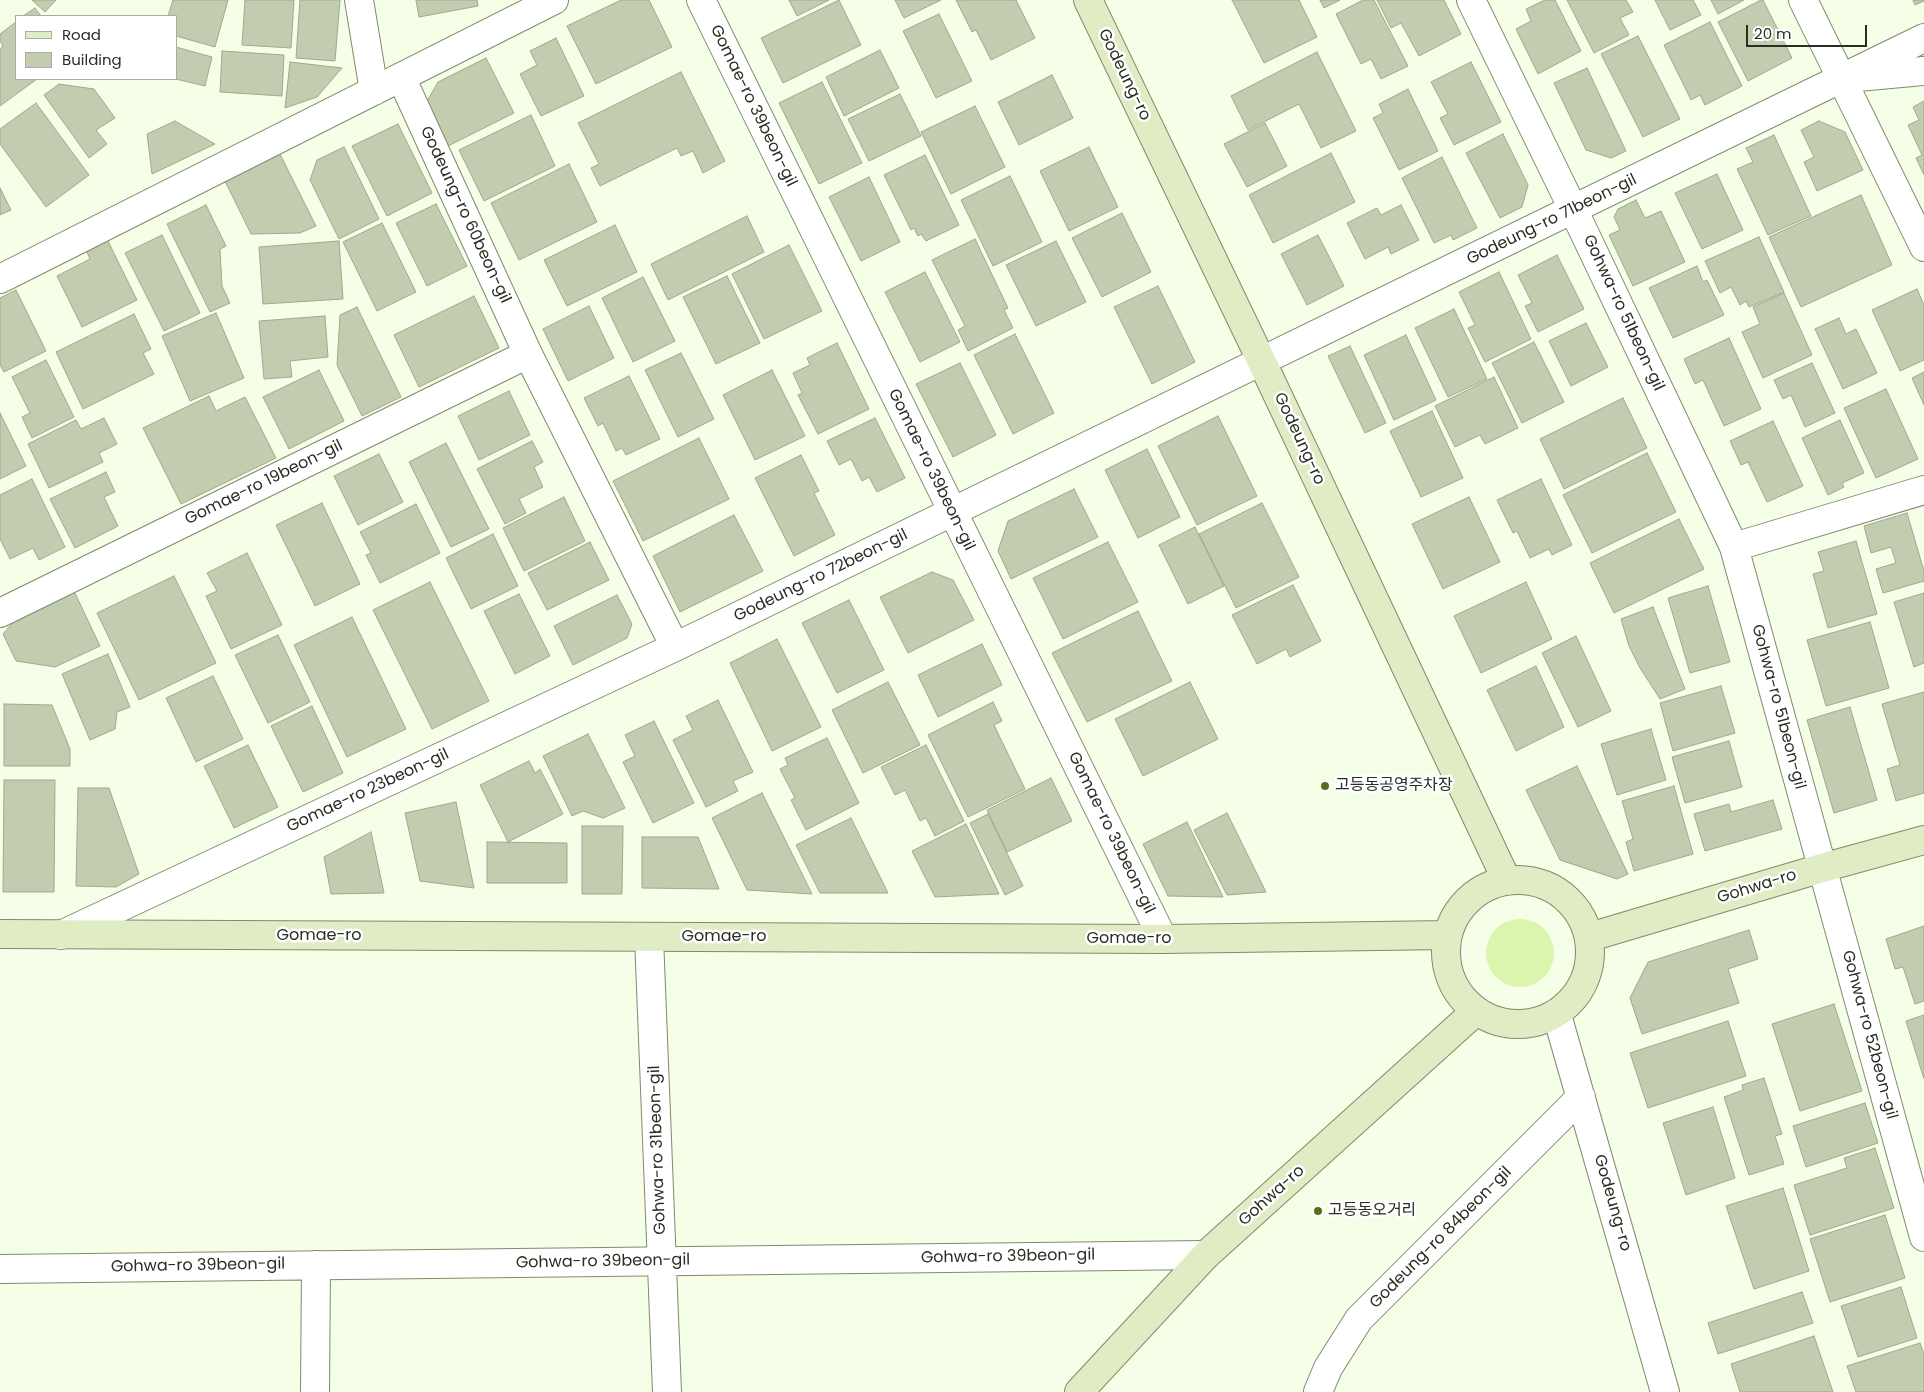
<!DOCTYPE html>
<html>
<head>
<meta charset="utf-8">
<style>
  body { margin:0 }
  #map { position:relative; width:1924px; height:1392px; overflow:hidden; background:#f5fee6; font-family:Poppins,sans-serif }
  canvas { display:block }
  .legend { position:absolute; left:15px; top:15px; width:162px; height:65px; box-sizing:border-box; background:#fff; border:1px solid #a9aba7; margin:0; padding:6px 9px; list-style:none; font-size:15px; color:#292d22 }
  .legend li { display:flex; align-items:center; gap:10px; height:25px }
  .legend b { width:25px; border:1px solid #a9aba7 }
  .scale { position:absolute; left:1746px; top:25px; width:121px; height:22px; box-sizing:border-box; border:2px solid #292d22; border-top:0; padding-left:6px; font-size:15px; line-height:18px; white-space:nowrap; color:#292d22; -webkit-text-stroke:4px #fff; paint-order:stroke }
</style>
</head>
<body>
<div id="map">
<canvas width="1924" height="1392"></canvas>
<ul class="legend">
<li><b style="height:6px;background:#e0ecc4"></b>Road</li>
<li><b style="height:14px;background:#c2cdb0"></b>Building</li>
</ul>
<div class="scale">20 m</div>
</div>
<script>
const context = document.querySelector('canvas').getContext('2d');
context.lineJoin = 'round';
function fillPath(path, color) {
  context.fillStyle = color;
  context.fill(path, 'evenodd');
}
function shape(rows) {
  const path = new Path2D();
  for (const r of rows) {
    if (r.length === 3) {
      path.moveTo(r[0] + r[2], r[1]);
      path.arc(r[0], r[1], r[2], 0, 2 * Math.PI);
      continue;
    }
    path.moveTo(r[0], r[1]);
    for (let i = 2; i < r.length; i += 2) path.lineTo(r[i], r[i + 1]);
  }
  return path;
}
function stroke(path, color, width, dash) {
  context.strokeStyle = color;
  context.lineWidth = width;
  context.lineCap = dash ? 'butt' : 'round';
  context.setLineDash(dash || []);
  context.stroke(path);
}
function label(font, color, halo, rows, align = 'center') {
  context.font = font + ' Poppins,"Noto Sans KR",sans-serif';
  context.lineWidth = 5;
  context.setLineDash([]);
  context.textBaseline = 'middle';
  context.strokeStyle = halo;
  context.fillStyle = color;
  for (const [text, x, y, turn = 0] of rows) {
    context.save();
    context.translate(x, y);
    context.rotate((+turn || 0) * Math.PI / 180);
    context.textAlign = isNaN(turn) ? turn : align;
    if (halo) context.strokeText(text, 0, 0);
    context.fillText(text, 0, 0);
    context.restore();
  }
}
fillPath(shape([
  [1520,953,34]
]), '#dbf4ae');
const building = shape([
  [32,0,56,0,45,12,32,0],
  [173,0,228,0,215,47,176,36,176,16,168,16,173,0],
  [245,0,294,0,291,48,242,45,245,0],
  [300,0,340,0,335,61,296,58,300,0],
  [416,0,477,0,478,6,419,17,416,0],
  [621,0,649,0,672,47,596,84,567,26,621,0],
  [789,0,829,0,797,16,789,0],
  [839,0,861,45,783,83,761,38,839,0],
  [895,0,941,0,904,18,895,0],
  [956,0,1016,0,1035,38,991,60,976,30,972,32,956,0],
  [1232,0,1299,0,1317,37,1264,63,1232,0],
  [1320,0,1340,0,1324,8,1320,0],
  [1363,0,1374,0,1408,66,1381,79,1371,59,1361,64,1336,14,1363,0],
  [1377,0,1444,0,1461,34,1419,56,1401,23,1391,28,1377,0],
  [1545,0,1555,0,1581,51,1538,74,1516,29,1531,21,1526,9,1545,0],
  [1567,0,1626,0,1633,12,1620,18,1629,35,1594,53,1567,0],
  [1655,0,1693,0,1701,15,1670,30,1655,0],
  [1711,0,1744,0,1718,14,1711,0],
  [1761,0,1763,0,1792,58,1748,81,1718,22,1761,0],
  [1913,0,1924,0,1924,1,1915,5,1913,0],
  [35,8,41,16,23,16,35,8],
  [939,14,972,81,936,98,903,31,939,14],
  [16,22,16,79,37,79,0,106,0,49,3,46,0,41,0,34,16,22],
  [1710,22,1742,86,1705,105,1700,95,1691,100,1664,45,1710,22],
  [1638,36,1680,119,1643,137,1601,54,1638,36],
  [556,38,584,96,541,116,520,74,537,65,530,51,556,38],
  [176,47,212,57,205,86,176,79,176,47],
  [880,50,899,88,844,116,826,77,880,50],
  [222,51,284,55,282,96,220,92,222,51],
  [1317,52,1356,131,1321,148,1299,104,1248,130,1231,96,1317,52],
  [486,58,514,113,448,146,426,103,438,82,486,58],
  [290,62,342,68,317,97,285,108,290,62],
  [1471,62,1501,122,1454,145,1440,118,1448,114,1431,82,1471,62],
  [1587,68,1626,151,1611,158,1586,150,1554,83,1587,68],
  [681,72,725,161,703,173,693,151,681,156,677,148,600,186,591,168,599,164,578,123,681,72],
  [1052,75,1073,118,1019,145,998,102,1052,75],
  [822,82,862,163,819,184,779,103,822,82],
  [59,84,94,89,115,118,96,130,107,144,89,158,44,95,59,84],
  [1408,89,1438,151,1399,170,1373,118,1383,113,1379,104,1408,89],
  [900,94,921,136,869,161,848,119,900,94],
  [1924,101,1924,175,1916,158,1922,155,1908,125,1919,120,1913,107,1924,101],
  [36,103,89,175,46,207,0,144,0,129,36,103],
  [975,106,1005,167,951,194,921,132,975,106],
  [531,115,555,166,484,201,459,150,531,115],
  [175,121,215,144,152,174,147,134,175,121],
  [1819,121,1845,132,1863,170,1817,191,1804,162,1814,157,1801,130,1819,121],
  [1265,123,1287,166,1247,187,1224,144,1265,123],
  [398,124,432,193,387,216,352,146,398,124],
  [1503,134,1528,185,1522,207,1500,218,1466,153,1503,134],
  [1774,135,1811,216,1768,235,1737,169,1753,162,1746,148,1774,135],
  [344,147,379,219,339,239,310,180,317,160,344,147],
  [1089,147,1118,207,1069,231,1040,171,1089,147],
  [1331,153,1355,202,1273,243,1249,195,1331,153],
  [280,154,316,226,300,233,251,234,225,181,280,154],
  [925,155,959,225,926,241,921,234,918,236,914,228,911,230,884,175,925,155],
  [1442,157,1477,228,1453,240,1451,235,1434,243,1402,178,1442,157],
  [569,164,597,222,519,260,491,203,569,164],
  [1717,174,1743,230,1702,249,1675,193,1717,174],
  [1010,176,1042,242,993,266,961,200,1010,176],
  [869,177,900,242,861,261,829,197,869,177],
  [0,188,11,210,0,215,0,188],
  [1861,195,1892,265,1801,307,1769,237,1861,195],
  [1636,200,1645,218,1661,211,1685,262,1633,286,1609,235,1620,230,1614,217,1618,209,1636,200],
  [436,204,467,266,427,286,396,223,436,204],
  [206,205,226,246,220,249,222,286,230,303,210,312,167,224,206,205],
  [1401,205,1419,240,1391,254,1388,247,1365,259,1347,223,1377,208,1381,215,1401,205],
  [1122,213,1151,272,1102,297,1072,238,1122,213],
  [747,216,764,252,668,300,651,264,747,216],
  [382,223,416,292,377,311,343,242,382,223],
  [615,225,637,272,567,306,544,260,615,225],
  [162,235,200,313,164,331,125,253,162,235],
  [1318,235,1344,286,1307,305,1281,254,1318,235],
  [1759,237,1784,292,1749,307,1746,301,1740,305,1731,287,1720,293,1705,261,1759,237],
  [107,239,137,300,82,327,57,276,90,259,86,250,107,239],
  [975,239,1008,308,1004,310,1013,328,968,351,958,330,965,326,932,260,975,239],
  [339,241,343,299,263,304,259,247,339,241],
  [1056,241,1086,302,1036,326,1006,265,1056,241],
  [789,245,822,311,764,339,732,274,789,245],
  [1557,255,1584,309,1538,332,1525,306,1532,303,1518,275,1557,255],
  [1697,266,1703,282,1707,280,1724,315,1673,338,1649,288,1697,266],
  [925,272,960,342,920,362,885,292,925,272],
  [1499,272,1531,339,1485,362,1468,328,1475,325,1459,292,1499,272],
  [727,276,760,343,716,364,683,297,727,276],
  [643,277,675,341,633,362,602,298,643,277],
  [1158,286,1195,362,1152,384,1114,307,1158,286],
  [1917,289,1924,305,1924,360,1900,371,1872,310,1917,289],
  [16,290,46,351,4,372,0,365,0,298,16,290],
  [1784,293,1812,355,1763,378,1742,332,1760,324,1753,307,1784,293],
  [474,296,499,348,419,387,394,335,474,296],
  [589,306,614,358,568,381,543,329,589,306],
  [357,307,401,397,362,416,337,365,340,315,357,307],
  [1454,309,1487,379,1448,397,1415,328,1454,309],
  [216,313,244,378,190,401,162,336,216,313],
  [134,314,151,349,143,353,154,374,83,409,56,352,134,314],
  [325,316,328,357,290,361,292,377,264,379,259,321,325,316],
  [1839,318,1846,334,1856,329,1877,373,1843,389,1815,329,1839,318],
  [1586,323,1608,367,1571,386,1549,341,1586,323],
  [1015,334,1054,413,1013,434,974,355,1015,334],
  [1406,335,1436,400,1394,420,1364,355,1406,335],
  [1729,338,1761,409,1724,426,1703,380,1695,384,1684,359,1729,338],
  [1534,342,1564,402,1522,423,1492,363,1534,342],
  [837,343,869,409,818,434,798,395,802,393,793,373,810,365,807,358,837,343],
  [1350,346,1386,423,1365,433,1328,356,1350,346],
  [681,353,714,419,678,437,645,370,681,353],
  [46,360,74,417,32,438,22,417,30,413,12,377,46,360],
  [960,363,996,435,953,457,916,384,960,363],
  [1812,363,1835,413,1805,427,1791,395,1783,399,1774,380,1812,363],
  [319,370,344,421,289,449,263,397,319,370],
  [772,370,805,436,755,460,723,395,772,370],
  [1924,372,1924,405,1912,378,1924,372],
  [629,376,660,439,626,455,622,448,616,451,603,423,598,426,584,398,629,376],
  [1494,377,1518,428,1485,444,1480,435,1455,447,1435,406,1494,377],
  [1886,389,1918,459,1876,478,1844,408,1886,389],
  [509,391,530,435,479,460,458,416,509,391],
  [209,396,216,411,245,397,276,458,181,504,143,428,209,396],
  [1623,398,1647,448,1564,489,1540,439,1623,398],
  [1432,411,1463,478,1421,497,1390,431,1432,411],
  [0,413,26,466,0,479,0,413],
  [1218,416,1257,496,1197,525,1158,446,1218,416],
  [104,418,117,444,99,453,103,462,49,488,28,444,76,420,81,429,104,418],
  [875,418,905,478,877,492,869,477,862,481,851,459,839,465,827,441,875,418],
  [1840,420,1864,473,1842,483,1844,487,1828,495,1802,438,1840,420],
  [1773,421,1803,486,1767,502,1748,462,1741,465,1730,441,1773,421],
  [699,438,729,499,643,541,613,481,699,438],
  [532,441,543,462,534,467,543,487,519,499,526,513,505,524,477,469,532,441],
  [446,443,489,529,451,547,409,462,446,443],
  [1147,449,1180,517,1138,538,1105,470,1147,449],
  [1647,453,1676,512,1592,553,1563,495,1647,453],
  [379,454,403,502,358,525,334,476,379,454],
  [801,455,819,491,814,493,835,535,794,556,755,478,801,455],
  [106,472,115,492,104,497,118,526,75,548,50,499,106,472],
  [32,479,65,547,39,560,33,548,10,559,0,539,0,495,32,479],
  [1541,479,1572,545,1552,555,1549,549,1530,558,1517,531,1513,533,1497,500,1541,479],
  [1074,489,1098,537,1011,579,998,551,1008,521,1074,489],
  [564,497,585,541,524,571,503,528,564,497],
  [1469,497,1500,562,1443,589,1412,524,1469,497],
  [322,503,360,584,315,606,276,525,322,503],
  [1262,503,1299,577,1236,608,1199,534,1262,503],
  [416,504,440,553,380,583,366,555,371,553,360,532,416,504],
  [1907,513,1924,571,1924,581,1883,593,1876,569,1896,563,1891,547,1871,553,1864,526,1907,513],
  [734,515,763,571,680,612,653,556,734,515],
  [1679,519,1704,569,1614,613,1590,563,1679,519],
  [1195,527,1224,586,1188,604,1159,545,1195,527],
  [493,534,518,586,471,609,446,558,493,534],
  [1856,541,1877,614,1828,628,1813,574,1824,571,1818,552,1856,541],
  [590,542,609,580,547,610,528,573,590,542],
  [1108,542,1138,602,1063,639,1033,578,1108,542],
  [247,553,282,625,231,649,206,596,217,591,207,573,247,553],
  [932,572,953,580,974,620,908,653,880,597,932,572],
  [174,576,216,663,139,700,97,613,174,576],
  [430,582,489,701,432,729,373,610,430,582],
  [1526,582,1552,639,1481,673,1454,616,1526,582],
  [1293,585,1321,641,1290,657,1286,649,1257,664,1232,615,1293,585],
  [1708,586,1730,662,1690,673,1668,598,1708,586],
  [74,591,100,646,55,667,16,661,3,634,17,618,74,591],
  [1924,593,1924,663,1914,667,1894,602,1924,593],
  [519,594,550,656,515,674,484,611,519,594],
  [617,595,632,624,627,638,573,665,554,626,617,595],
  [849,600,884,670,837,693,802,623,849,600],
  [1653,607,1685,689,1660,699,1640,668,1629,646,1621,619,1653,607],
  [1138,611,1172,681,1087,722,1052,653,1138,611],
  [352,617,406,729,347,757,294,645,352,617],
  [1870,622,1889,688,1826,706,1807,640,1870,622],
  [278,635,310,702,268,723,235,655,278,635],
  [1576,636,1611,711,1578,727,1542,653,1576,636],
  [777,639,821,727,772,751,730,663,777,639],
  [982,644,1002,685,938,717,918,675,982,644],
  [108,654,130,707,117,712,115,729,90,740,62,674,108,654],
  [1536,666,1564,727,1516,751,1487,690,1536,666],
  [213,676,243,739,196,762,166,698,213,676],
  [888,682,920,745,863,773,832,710,888,682],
  [1190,682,1218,739,1143,776,1115,719,1190,682],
  [1721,686,1735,733,1673,751,1660,703,1721,686],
  [1924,692,1924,793,1896,801,1887,769,1900,765,1882,704,1924,692],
  [718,700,753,772,733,781,738,791,706,807,673,740,693,730,686,716,718,700],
  [993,702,1002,721,994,725,1025,789,968,817,928,735,993,702],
  [4,704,52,705,70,749,70,766,4,766,4,704],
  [312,706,343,773,303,792,271,726,312,706],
  [1850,707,1877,800,1834,813,1807,720,1850,707],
  [654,721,694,803,653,823,623,762,635,756,625,735,654,721],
  [1651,729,1666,780,1617,795,1601,744,1651,729],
  [588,734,625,808,603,818,583,811,572,816,543,756,588,734],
  [827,738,859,803,806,830,791,800,795,798,780,769,788,765,785,758,827,738],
  [1729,741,1742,787,1685,803,1672,757,1729,741],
  [248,745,278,807,234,828,204,766,248,745],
  [926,745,964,821,935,836,926,818,920,821,905,790,895,795,881,767,926,745],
  [529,761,535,773,540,769,563,814,508,842,480,785,529,761],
  [1577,766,1628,874,1617,879,1560,860,1526,790,1577,766],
  [1051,778,1072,821,1007,852,987,810,1051,778],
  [4,780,55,780,54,892,3,892,4,780],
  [1674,786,1693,854,1634,871,1626,842,1633,839,1622,801,1674,786],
  [78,788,109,788,139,874,116,887,76,886,78,788],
  [762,793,812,894,747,890,712,818,762,793],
  [1773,800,1782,829,1705,851,1694,814,1729,804,1731,812,1773,800],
  [456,802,474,888,420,881,405,813,456,802],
  [1227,813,1266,892,1227,895,1194,830,1227,813],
  [988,814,1023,886,1005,895,970,823,988,814],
  [851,818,888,893,820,893,796,845,851,818],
  [1187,822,1223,897,1168,896,1143,844,1187,822],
  [966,824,999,894,935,897,912,851,966,824],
  [582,826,623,826,622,894,582,894,582,826],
  [371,832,384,893,331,894,324,857,371,832],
  [642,837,698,837,719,889,642,888,642,837],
  [487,842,567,843,567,883,487,883,487,842],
  [1924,926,1924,1001,1915,1004,1903,967,1895,969,1886,939,1924,926],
  [1749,930,1758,959,1728,969,1739,1003,1642,1034,1630,998,1648,962,1749,930],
  [1834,1004,1862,1091,1800,1111,1772,1024,1834,1004],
  [1924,1015,1924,1079,1906,1021,1924,1015],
  [1728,1021,1746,1076,1648,1108,1630,1053,1728,1021],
  [1764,1078,1782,1134,1775,1136,1784,1164,1749,1175,1724,1097,1743,1090,1742,1085,1764,1078],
  [1865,1103,1878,1143,1806,1167,1793,1126,1865,1103],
  [1713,1107,1735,1178,1686,1195,1663,1123,1713,1107],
  [1875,1148,1894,1208,1810,1235,1794,1185,1847,1168,1844,1158,1875,1148],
  [1783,1188,1809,1271,1754,1289,1726,1206,1783,1188],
  [1885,1215,1905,1278,1830,1302,1810,1239,1885,1215],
  [1901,1287,1917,1338,1858,1357,1841,1306,1901,1287],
  [1802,1292,1813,1323,1718,1354,1708,1323,1802,1292],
  [1814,1336,1833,1392,1740,1392,1731,1364,1814,1336],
  [1920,1343,1924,1354,1924,1392,1856,1392,1847,1366,1920,1343]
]);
fillPath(building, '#c2cdb0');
stroke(building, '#9fa98d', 1);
const street = shape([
  [359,0,374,91],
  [701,0,1163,939],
  [1471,0,1573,209,1734,547,1924,1237],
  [1803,0,1924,247],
  [401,77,528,354,675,647],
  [1858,77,1924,71],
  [0,279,554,0],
  [1734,547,1924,490],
  [0,613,528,354],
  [61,935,675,647,1924,38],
  [649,937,667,1392],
  [1557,1015,1665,1392],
  [0,1269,1206,1255],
  [315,1392,316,1265],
  [1318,1392,1328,1368,1359,1319,1581,1097]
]);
const secondary = shape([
  [1088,0,1262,362,1507,881],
  [1518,952,72],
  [0,934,1163,939,1448,935],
  [1590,937,1822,868,1924,840],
  [1079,1392,1206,1255,1476,1011]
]);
stroke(street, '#808a6f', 30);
stroke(secondary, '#808a6f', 30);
stroke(street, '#fff', 28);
stroke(secondary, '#e0ecc4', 28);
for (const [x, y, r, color] of [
  [1325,786,5,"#576e1e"],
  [1318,1211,5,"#576e1e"]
]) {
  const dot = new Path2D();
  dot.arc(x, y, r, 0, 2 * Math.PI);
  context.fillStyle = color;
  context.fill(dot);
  stroke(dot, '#fff', 2);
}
label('16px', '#292d22', '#fff', [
  ["Godeung-ro",1124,75,64],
  ["Gomae-ro 39beon-gil",753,106,64],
  ["Godeung-ro 60beon-gil",465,215,65],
  ["Godeung-ro 71beon-gil",1552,220,-26],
  ["Gohwa-ro 51beon-gil",1623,313,65],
  ["Godeung-ro",1299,439,65],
  ["Gomae-ro 39beon-gil",931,470,64],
  ["Gomae-ro 19beon-gil",264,483,-26],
  ["Godeung-ro 72beon-gil",821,576,-26],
  ["Gohwa-ro 51beon-gil",1778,707,75],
  ["Gomae-ro 23beon-gil",368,791,-25],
  ["Gomae-ro 39beon-gil",1111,833,64],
  ["Gohwa-ro",1757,887,-17],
  ["Gomae-ro",319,936],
  ["Gomae-ro",724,937],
  ["Gomae-ro",1129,939],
  ["Gohwa-ro 52beon-gil",1869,1035,75],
  ["Gohwa-ro 31beon-gil",658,1150,-92],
  ["Gohwa-ro",1272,1196,-42],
  ["Godeung-ro",1612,1203,74],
  ["Godeung-ro 84beon-gil",1441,1238,-45],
  ["Gohwa-ro 39beon-gil",1008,1257,-1],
  ["Gohwa-ro 39beon-gil",603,1262,-1],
  ["Gohwa-ro 39beon-gil",198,1266,-1]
]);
label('16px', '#292d22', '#fff', [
  ["고등동공영주차장",1335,786],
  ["고등동오거리",1328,1211]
], 'left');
</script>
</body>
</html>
